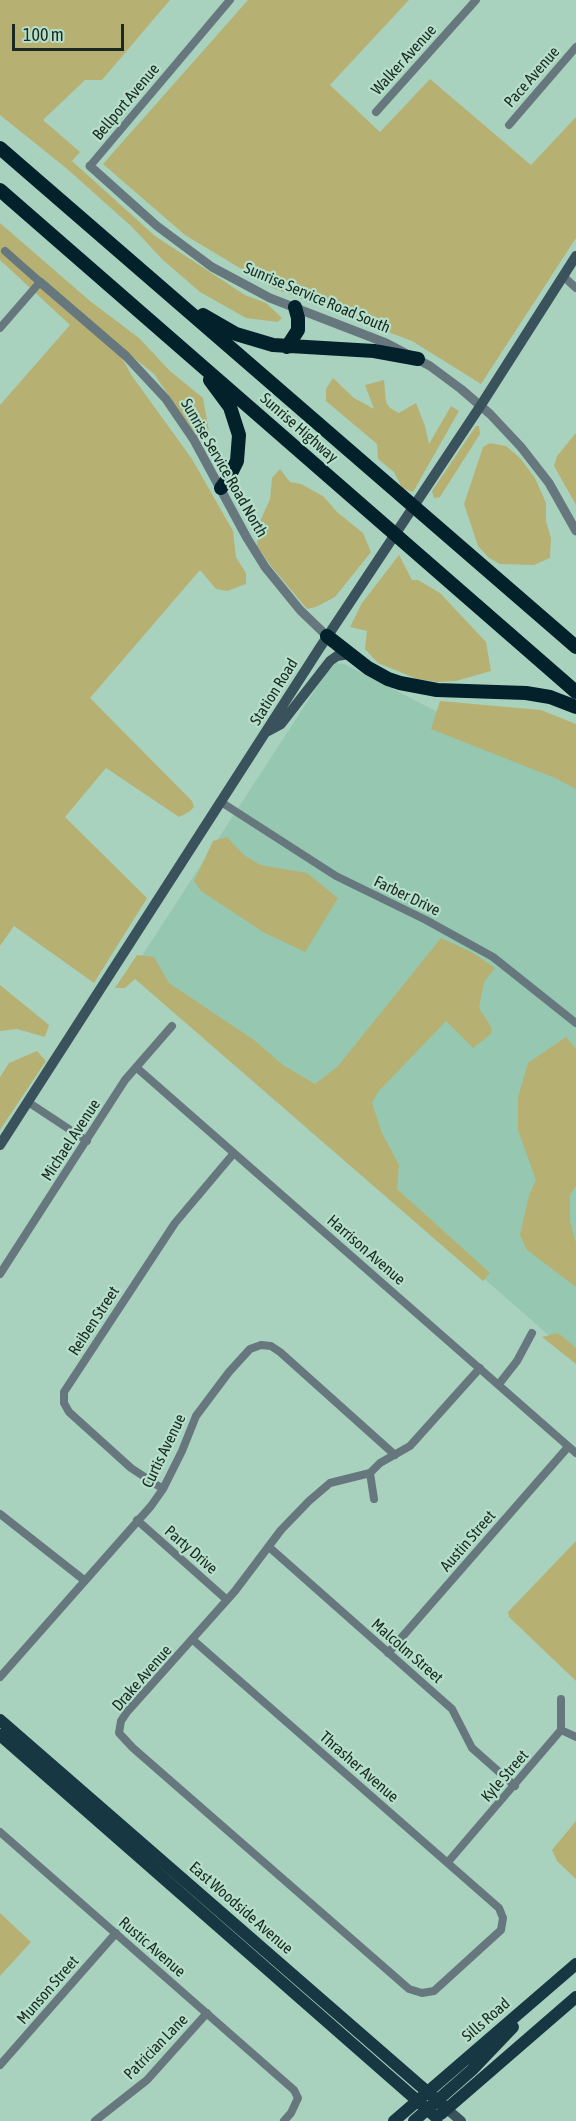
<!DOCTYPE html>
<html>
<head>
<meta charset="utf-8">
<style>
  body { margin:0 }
  #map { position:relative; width:576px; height:2121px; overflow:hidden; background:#a9d2be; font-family:"Asap Condensed",sans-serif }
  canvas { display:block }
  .scale { position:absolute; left:12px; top:24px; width:112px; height:27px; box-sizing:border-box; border:3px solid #1a2a22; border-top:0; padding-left:8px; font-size:18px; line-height:21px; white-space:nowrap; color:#1a2a22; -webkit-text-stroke:4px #b6dfcb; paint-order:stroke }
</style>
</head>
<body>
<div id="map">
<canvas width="576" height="2121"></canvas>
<div class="scale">100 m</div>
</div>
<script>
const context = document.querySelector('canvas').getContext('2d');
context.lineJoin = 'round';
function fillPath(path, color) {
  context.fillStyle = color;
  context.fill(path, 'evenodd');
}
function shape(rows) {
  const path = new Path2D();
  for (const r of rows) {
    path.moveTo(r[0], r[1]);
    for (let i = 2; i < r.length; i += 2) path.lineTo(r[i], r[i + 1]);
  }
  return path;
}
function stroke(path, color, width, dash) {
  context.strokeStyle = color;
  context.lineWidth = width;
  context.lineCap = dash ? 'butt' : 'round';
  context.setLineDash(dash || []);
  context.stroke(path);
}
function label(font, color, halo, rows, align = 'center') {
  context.font = font + ' "Asap Condensed",sans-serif';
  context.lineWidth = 4.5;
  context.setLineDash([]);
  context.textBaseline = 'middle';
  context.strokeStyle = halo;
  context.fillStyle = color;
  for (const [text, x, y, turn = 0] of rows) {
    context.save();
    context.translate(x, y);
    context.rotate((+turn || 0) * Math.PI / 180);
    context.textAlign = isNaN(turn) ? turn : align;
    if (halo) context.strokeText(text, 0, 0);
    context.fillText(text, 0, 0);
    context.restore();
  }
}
fillPath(shape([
  [336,663,344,664,576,783,576,1359,132,971,326,673]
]), '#96c7b0');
fillPath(shape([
  [0,0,170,0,102,80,85,80,43,120,80,152,72,161,155,236,245,295,266,303,282,318,278,322,246,318,200,292,163,260,131,226,66,168,0,115],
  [248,0,409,0,330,85,380,132,430,79,531,165,576,117,576,238,481,384,412,341,273,288,185,235,103,164],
  [0,223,90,301,139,338,170,371,203,398,211,443,201,442,154,374,112,340,132,376,192,459,233,531,236,557,246,573,246,584,227,591,216,589,200,570,90,698,192,801,194,807,189,812,179,817,106,768,65,817,147,898,94,983,14,926,0,946,0,405,70,325,0,260],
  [333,378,354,398,374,409,365,385,384,380,386,402,390,408,399,413,416,403,425,426,429,444,451,406,459,411,413,492,402,488,394,472,378,459,377,444,326,401,326,389],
  [476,426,479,426,480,434,440,497,434,498,432,491],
  [576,433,576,505,554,466,557,456],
  [490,443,506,446,520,458,535,478,546,503,546,521,551,538,550,558,534,565,500,564,489,558,478,546,464,504,483,447],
  [280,469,290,482,301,484,323,496,337,512,363,533,371,552,335,597,316,607,307,609,270,565,257,546,258,526,270,499,272,478],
  [399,555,412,580,418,580,440,593,486,642,491,671,456,681,438,682,417,679,378,663,365,649,367,631,350,627,362,603],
  [440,701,541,710,576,724,576,789,555,778,431,729],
  [227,837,244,855,260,865,307,873,338,898,305,952,263,932,201,891,194,881,213,841],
  [441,938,473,953,495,968,484,982,479,1008,488,1022,492,1029,491,1034,473,1048,446,1021,378,1092,372,1103,382,1133,399,1165,397,1189,490,1273,483,1281,135,979,125,988,115,988,137,955,154,957,169,983,254,1040,283,1065,315,1084,338,1066],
  [0,985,49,1025,45,1037,17,1029,0,1031],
  [566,1037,576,1049,576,1186,570,1195,570,1221,576,1243,576,1287,527,1250,520,1235,529,1195,536,1180,518,1130,518,1097,528,1063],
  [37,1051,46,1061,0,1130,0,1077,9,1063],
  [558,1333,576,1348,576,1364,542,1337],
  [576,1541,576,1681,509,1617,508,1612],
  [576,1821,576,1879,557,1861,552,1850],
  [0,1913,31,1942,0,1976]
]), '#b6b172');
stroke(shape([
  [376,112,476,0],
  [509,125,576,47],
  [90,166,230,0],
  [563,276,576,288],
  [0,328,40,282,5,251],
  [221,802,336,876,426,920,493,957,576,1023],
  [137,1068,576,1453],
  [28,1102,87,1141],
  [0,1274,125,1080,172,1026],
  [499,1384,517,1361,532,1333],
  [370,1473,374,1499],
  [163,1489,131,1468,69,1412,64,1403,64,1392,175,1223,234,1153],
  [0,1514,84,1580],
  [137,1520,227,1600],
  [269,1547,452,1709,472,1748,515,1786],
  [193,1640,499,1908,503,1918,501,1930,434,1991,422,1993,409,1989,133,1748,119,1733,121,1721,127,1712,235,1591,281,1530,309,1501,330,1483,370,1473,380,1463,410,1446,480,1368],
  [388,1653,568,1447],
  [0,1677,151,1506,163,1489,182,1451,196,1416,229,1372,250,1349,261,1345,271,1346,280,1352,395,1455],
  [561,1730,576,1737],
  [0,1832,294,2090,298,2098,291,2113,284,2121],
  [448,1862,561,1730,561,1699],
  [0,2065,116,1933],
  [95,2121,147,2080,207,2013]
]), '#66787e', 8);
stroke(shape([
  [90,166,157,226,212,267,270,298,386,343,430,366,461,389,490,414,521,447,549,483,576,531],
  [40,282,126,356,166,399,194,440,247,538,265,567,300,610,327,636]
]), '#66787e', 9);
stroke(shape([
  [268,731,281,724,330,661,337,656,349,654],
  [0,1145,319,649,481,405,576,256],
  [447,2109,461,2121]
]), '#39525c', 10);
stroke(shape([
  [0,1720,447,2109],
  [0,1735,437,2118],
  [441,2114,576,1997],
  [394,2121,576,1964],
  [414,2121,472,2070,513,2027]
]), '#173843', 12);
stroke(shape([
  [0,148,576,647],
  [0,190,576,692],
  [203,315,236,334,273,345,374,351,418,359],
  [287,347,298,330,298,318,295,307],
  [210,380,230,407,239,435,237,461,229,477,221,488],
  [327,636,368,668,388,679,400,683,437,690,526,693,550,697,576,707]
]), '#02212b', 14);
label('16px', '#1a2a22', '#b6dfcb', [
  ["Walker Avenue",404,60,-48],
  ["Pace Avenue",532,77,-49],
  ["Bellport Avenue",126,102,-50],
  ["Sunrise Service Road South",317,298,23],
  ["Sunrise Highway",299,428,41],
  ["Sunrise Service Road North",224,468,60],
  ["Station Road",274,692,-58],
  ["Farber Drive",407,896,26],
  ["Michael Avenue",71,1140,-57],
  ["Harrison Avenue",366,1250,41],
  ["Reiben Street",94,1321,-57],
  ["Curtis Avenue",164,1451,-64],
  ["Austin Street",468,1541,-49],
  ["Party Drive",191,1550,41],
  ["Malcolm Street",407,1651,41],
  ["Drake Avenue",142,1678,-49],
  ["Thrasher Avenue",359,1767,41],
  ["Kyle Street",505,1776,-49],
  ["East Woodside Avenue",241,1908,41],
  ["Rustic Avenue",152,1947,41],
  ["Munson Street",48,1990,-49],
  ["Sills Road",486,2020,-41],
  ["Patrician Lane",156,2047,-46]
]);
</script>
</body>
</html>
